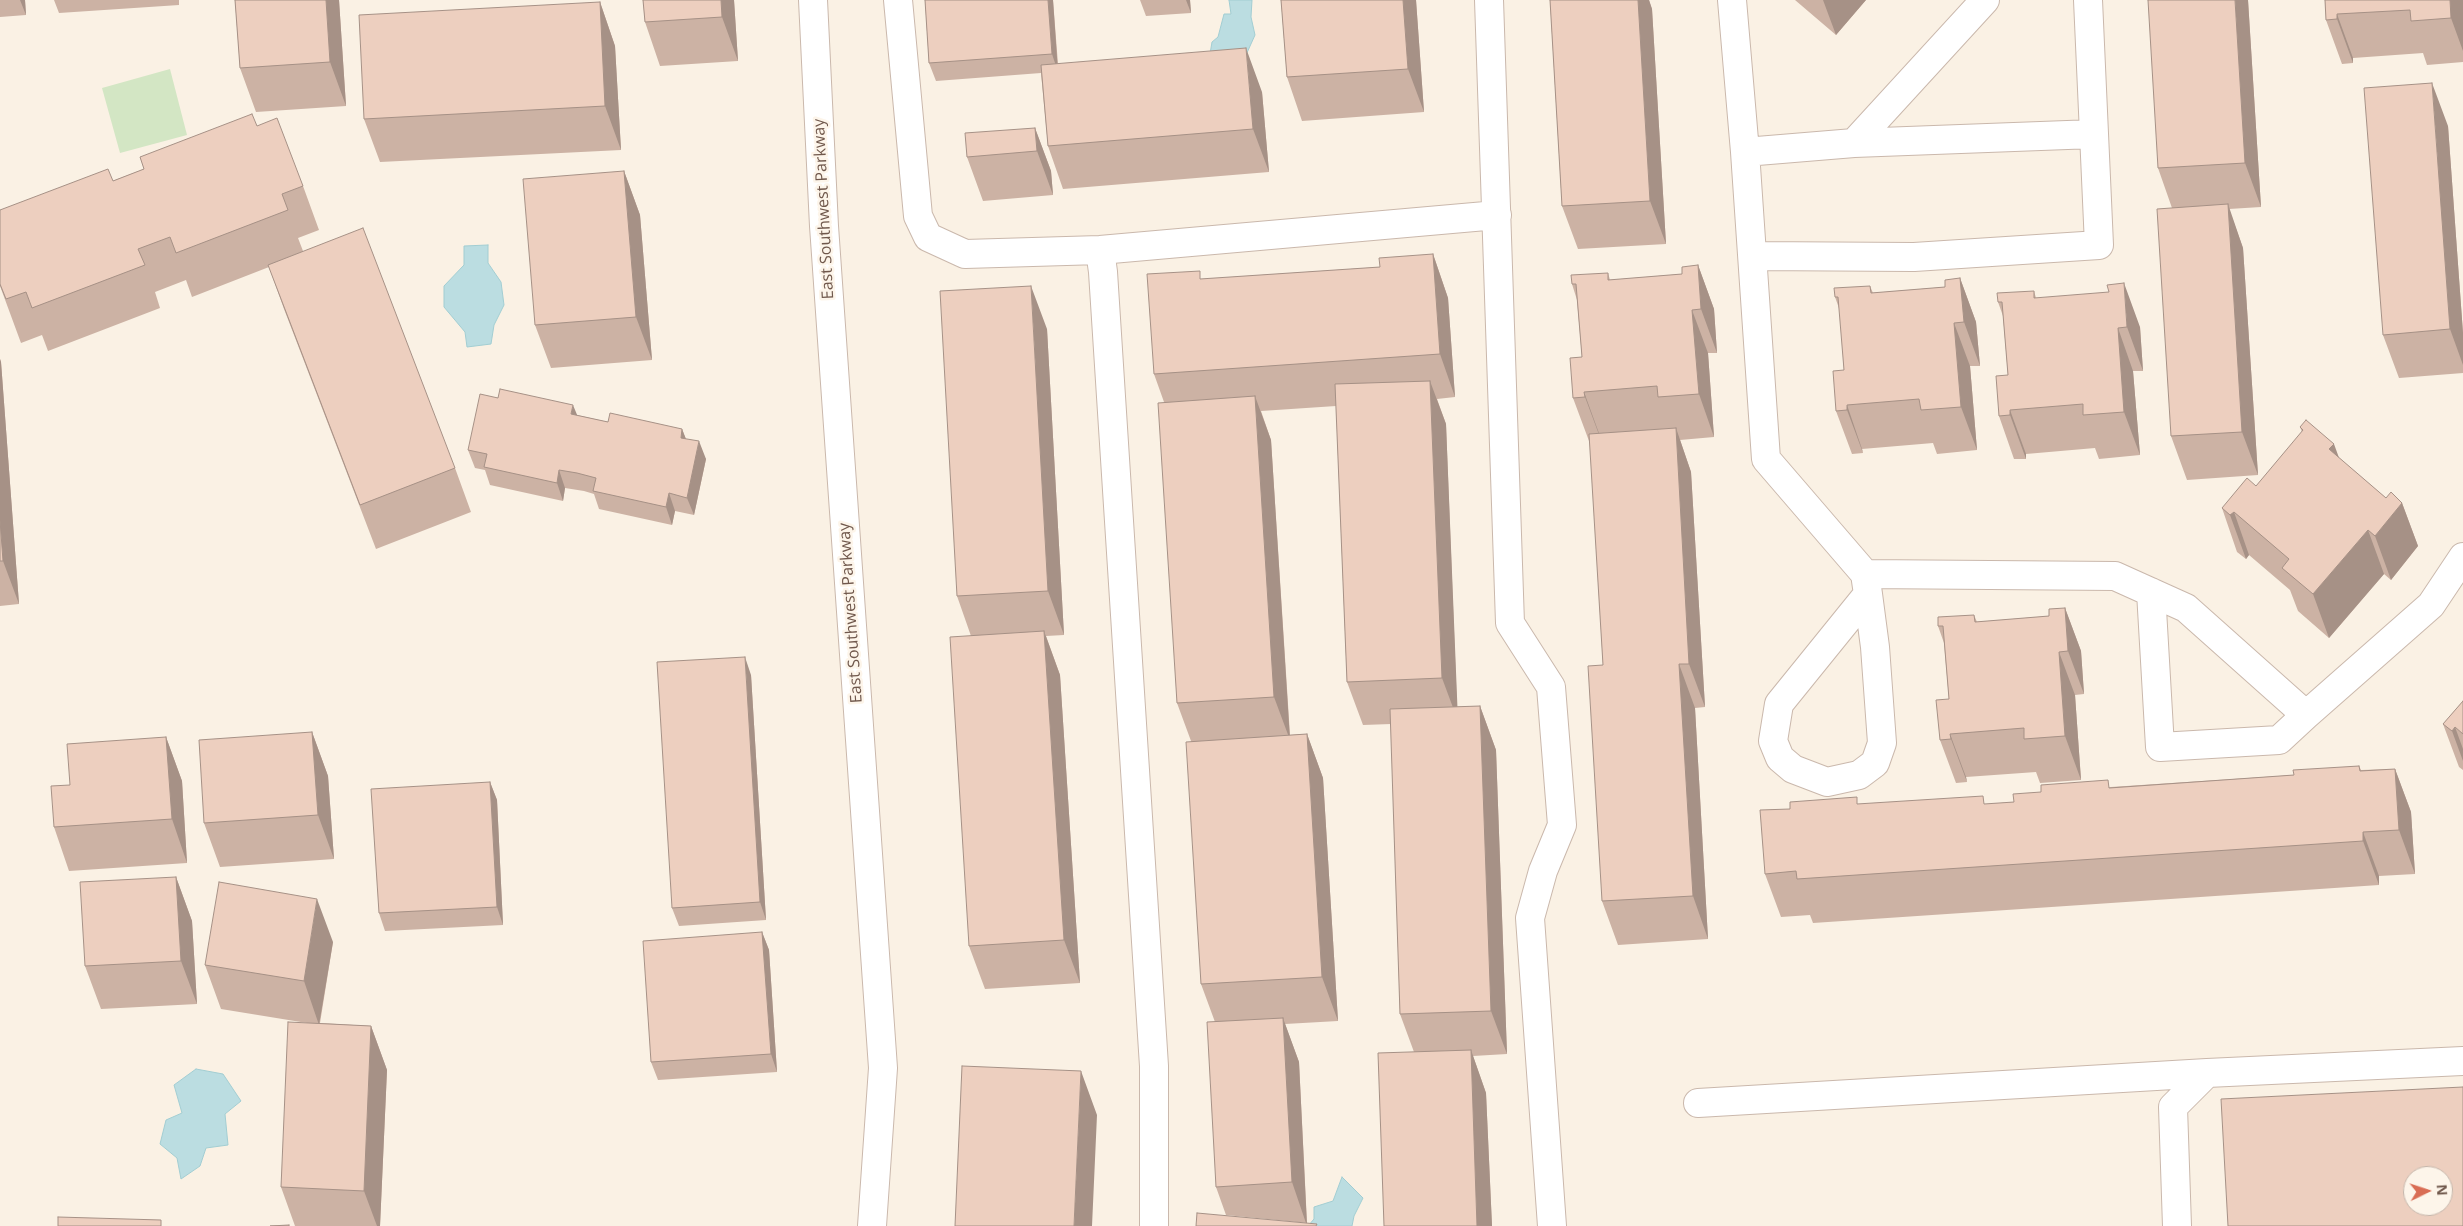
<!DOCTYPE html>
<html>
<head>
<meta charset="utf-8">
<style>
  body { margin:0 }
  #map { position:relative; width:2463px; height:1226px; overflow:hidden; background:#faf1e4; font-family:"Open Sans",sans-serif }
  canvas { display:block }
  .north { position:absolute; left:2403px; top:1166px; width:50px; height:50px; box-sizing:border-box; background:#fdf5ea; border:1px solid #c5b6ab; border-radius:50%; rotate:86deg; font-size:14px; font-weight:700; line-height:20px; text-align:center; color:#70584c }
  .north::after { content:''; display:block; margin:auto; width:18px; height:22px; background:#d96d54; clip-path:polygon(50% 0,100% 100%,50% 72%,0 100%) }
</style>
</head>
<body>
<div id="map">
<canvas width="2463" height="1226"></canvas>
<div class="north">N</div>
</div>
<script>
const context = document.querySelector('canvas').getContext('2d');
context.lineJoin = 'round';
function fillPath(path, color) {
  context.fillStyle = color;
  context.fill(path, 'evenodd');
}
function shape(rows) {
  const path = new Path2D();
  for (const r of rows) {
    path.moveTo(r[0], r[1]);
    for (let i = 2; i < r.length; i += 2) path.lineTo(r[i], r[i + 1]);
  }
  return path;
}
function stroke(path, color, width, dash) {
  context.strokeStyle = color;
  context.lineWidth = width;
  context.lineCap = dash ? 'butt' : 'round';
  context.setLineDash(dash || []);
  context.stroke(path);
}
function label(font, color, halo, rows, align = 'center') {
  context.font = font + ' "Open Sans",sans-serif';
  context.lineWidth = 5;
  context.setLineDash([]);
  context.textBaseline = 'middle';
  context.strokeStyle = halo;
  context.fillStyle = color;
  for (const [text, x, y, turn = 0] of rows) {
    context.save();
    context.translate(x, y);
    context.rotate((+turn || 0) * Math.PI / 180);
    context.textAlign = isNaN(turn) ? turn : align;
    if (halo) context.strokeText(text, 0, 0);
    context.fillText(text, 0, 0);
    context.restore();
  }
}
fillPath(shape([
  [170,69,187,135,120,153,102,88]
]), '#d3e6c4');
const water = shape([
  [1229,0,1252,0,1251,17,1255,35,1246,55,1209,60,1212,42,1218,37,1224,14,1231,14,1229,0],
  [488,245,488,263,501,282,504,305,494,325,491,344,467,347,465,332,444,307,444,286,464,265,464,246,488,245],
  [196,1069,223,1074,241,1101,225,1114,228,1145,206,1148,200,1166,181,1179,177,1158,160,1144,166,1120,182,1113,174,1085,196,1069],
  [1342,1177,1363,1198,1354,1216,1352,1226,1308,1226,1314,1219,1314,1207,1333,1201,1342,1177]
]);
fillPath(water, '#bbdde1');
stroke(water, '#a2cdd2', 1);
const minor = shape([
  [813,0,824,226,883,1068,872,1226],
  [898,0,918,216,928,237,965,254,1100,250,1497,215],
  [1489,0,1510,623,1551,687,1562,825,1543,871,1530,918,1552,1226],
  [1732,0,1745,152,1766,459,1865,574,2115,576,2186,608,2306,715,2431,605,2463,557],
  [1854,143,2094,134],
  [1745,152,1854,143,1985,0],
  [1100,250,1103,272,1154,1066,1154,1226],
  [1753,256,1914,257,2099,245,2088,0],
  [1865,574,1868,594,1875,647,1882,743,1875,763,1859,775,1827,782,1793,769,1780,758,1773,741,1779,704,1868,594],
  [2151,592,2160,747,2279,740,2306,715],
  [1698,1103,2207,1073],
  [2177,1226,2173,1107,2207,1073,2463,1061]
]);
stroke(minor, '#cab8ac', 30);
stroke(minor, '#fff', 28);
fillPath(shape([
  [0,0,25,0,26,15,0,17],
  [54,0,179,0,179,5,59,13],
  [235,0,339,0,346,106,256,112,240,68],
  [643,0,734,0,738,61,660,66,645,22],
  [925,0,1053,0,1058,64,1262,92,1269,172,1063,189,1048,146,1041,73,936,81,929,63],
  [1140,0,1190,0,1191,13,1146,16],
  [1281,0,1416,0,1424,112,1302,121,1287,77],
  [1550,0,1649,0,1652,9,1666,244,1578,249,1562,206],
  [1795,0,1866,0,1836,35],
  [2248,0,2261,207,2229,209,2243,248,2258,475,2187,480,2171,436,2172,208,2158,168],
  [2325,0,2463,0,2463,62,2427,65,2423,53,2353,58,2353,63,2342,64,2326,20],
  [600,2,615,46,621,150,380,162,364,119],
  [257,126,303,186,319,230,298,238,303,251,455,468,471,512,376,549,284,309,269,267,192,297,186,280,155,292,160,308,48,351,42,335,21,343,0,286,0,224,144,169,140,157],
  [2448,126,2463,333,2463,373,2399,378,2383,335],
  [1035,128,1051,171,1053,195,983,201,967,157],
  [624,171,640,215,652,360,551,368,535,325],
  [1433,254,1448,298,1455,397,1437,399,1446,424,1457,707,1480,706,1496,750,1507,1054,1473,1056,1486,1093,1492,1226,1384,1226,1414,1052,1400,1014,1391,724,1363,725,1347,682,1336,406,1261,411,1271,440,1290,735,1307,734,1323,778,1338,1021,1285,1024,1299,1062,1307,1223,1226,1215,1216,1187,1215,1022,1201,984,1191,741,1177,703,1164,402,1154,374,1203,279,1380,267],
  [1698,265,1714,309,1717,353,1708,353,1714,437,1680,440,1691,472,1705,707,1695,708,1708,939,1618,945,1602,901,1603,665,1590,441,1589,441,1573,398,1582,357,1577,300,1572,284,1608,273,1610,280,1682,274],
  [1960,278,1976,322,1980,366,1970,366,1977,450,1937,454,1933,443,1862,449,1863,453,1852,454,1836,411,1844,370,1840,311,1835,297,1870,286,1873,293,1945,287],
  [2034,291,2036,298,2140,327,2143,371,2133,371,2140,455,2099,459,2095,448,2026,454,2026,459,2014,459,1999,416,2008,375,2003,316,1998,302],
  [1047,329,1064,635,1046,636,1060,675,1080,983,985,989,969,946,971,636,957,596],
  [0,359,1,362,19,604,0,606],
  [577,415,608,422,682,429,686,439,706,459,694,515,675,511,672,525,599,509,594,494,584,491,565,488,563,501,490,485,485,470,475,468,468,450],
  [2300,427,2339,458,2386,498,2402,503,2418,546,2391,580,2384,574,2329,638,2298,611,2290,590,2249,555,2246,559,2237,552,2222,508,2256,486,2302,432],
  [2065,608,2081,651,2084,694,2075,695,2081,780,2040,783,2036,772,1966,777,1967,782,1956,783,1940,740,1949,699,1944,643,1938,626,1974,615,1977,622,2049,616],
  [751,675,766,920,679,926,672,908],
  [2463,701,2463,770,2459,767,2443,724],
  [312,732,328,776,334,859,220,867,204,823],
  [166,737,182,781,187,863,69,871,54,827,70,785],
  [2359,766,2361,770,2395,769,2411,812,2415,874,2379,876,2379,885,1813,923,1810,915,1781,917,1765,874,1790,809,1987,804,2014,802,2111,787,2294,775],
  [490,782,497,800,503,925,385,931,379,913],
  [176,877,192,921,197,1004,101,1009,85,966],
  [762,932,769,950,777,1072,658,1080,651,1062],
  [333,942,320,1023,371,1026,387,1070,380,1226,295,1226,281,1187,307,1023,221,1009,205,965]
]), '#ccb2a4');
fillPath(shape([
  [20,0,25,0,26,15],
  [326,0,339,0,346,106,330,62],
  [721,0,734,0,738,61,722,17],
  [1048,0,1053,0,1058,72,1052,54],
  [1186,0,1190,0,1191,13],
  [1403,0,1416,0,1424,112,1408,69],
  [1638,0,1649,0,1652,9,1666,244,1650,201],
  [1823,0,1866,0,1836,35],
  [2235,0,2248,0,2261,207,2245,163],
  [2450,0,2463,0,2463,51,2451,18],
  [600,2,615,46,621,150,605,106],
  [2337,14,2353,58,2353,63,2337,19],
  [1246,48,1262,92,1269,172,1253,129],
  [2432,83,2448,126,2463,333,2463,365,2450,329],
  [1035,128,1051,171,1053,195,1037,151],
  [624,171,640,215,652,360,636,317],
  [2228,204,2243,248,2258,475,2242,432],
  [1433,254,1448,298,1455,397,1440,354],
  [1698,265,1714,309,1717,353,1701,309],
  [1960,278,1976,322,1980,366,1964,322],
  [2124,283,2140,327,2143,371,2127,327],
  [1031,286,1047,329,1064,635,1048,591],
  [1692,310,1708,353,1714,437,1699,394],
  [1954,323,1970,366,1977,450,1961,407],
  [2118,328,2133,371,2140,455,2124,412],
  [0,359,1,362,19,604,3,561,0,520],
  [1430,381,1446,424,1458,721,1442,678],
  [1584,392,1600,436,1601,440,1585,397],
  [1255,396,1271,440,1290,740,1274,697],
  [573,405,580,422,571,414],
  [1847,405,1862,449,1863,453,1847,410],
  [2010,410,2026,454,2026,459,2010,415],
  [1676,428,1691,472,1705,707,1689,664],
  [682,429,689,447,681,438],
  [699,441,706,459,694,515,687,498],
  [2334,444,2350,488,2329,449],
  [559,470,565,488,563,501,557,483],
  [669,493,675,511,672,525,666,507],
  [2402,503,2418,546,2391,580,2375,536],
  [2234,512,2249,555,2246,559,2230,515],
  [2368,530,2384,574,2329,638,2313,594],
  [2065,608,2081,651,2084,694,2068,651],
  [1044,631,1060,675,1080,983,1064,940],
  [2059,652,2075,695,2081,780,2065,736],
  [745,657,751,675,766,920,760,902],
  [1679,664,1695,708,1708,939,1693,896],
  [1480,706,1496,750,1507,1054,1491,1011],
  [2455,727,2463,749,2463,761,2452,731],
  [312,732,328,776,334,859,318,815],
  [1307,734,1323,778,1338,1021,1322,977],
  [1950,734,1966,777,1967,782,1951,739],
  [166,737,182,781,187,863,172,819],
  [2395,769,2411,812,2415,874,2399,830],
  [490,782,497,800,503,925,497,907],
  [2363,832,2379,876,2379,885,2363,841],
  [176,877,192,921,197,1004,181,961],
  [317,899,333,942,319,1025,304,981],
  [762,932,769,950,777,1072,771,1054],
  [1283,1018,1299,1062,1307,1226,1292,1182],
  [371,1026,387,1070,380,1226,377,1226,364,1191],
  [1471,1050,1486,1093,1492,1226,1477,1226],
  [1081,1071,1097,1115,1092,1226,1074,1226]
]), '#a69186');
const building = shape([
  [235,0,326,0,330,62,240,68,235,0],
  [643,0,721,0,722,17,645,22,643,0],
  [925,0,1048,0,1052,54,929,63,925,0],
  [1281,0,1403,0,1408,69,1287,77,1281,0],
  [1550,0,1638,0,1650,201,1562,206,1550,0],
  [2148,0,2235,0,2245,163,2158,168,2148,0],
  [2325,0,2450,0,2451,18,2411,21,2410,10,2337,14,2337,19,2326,20,2325,0],
  [600,2,605,106,364,119,359,15,600,2],
  [1246,48,1253,129,1048,146,1041,65,1246,48],
  [2432,83,2450,329,2383,335,2364,88,2432,83],
  [252,114,257,126,277,118,303,186,282,194,288,210,176,253,170,237,138,249,145,265,32,308,26,292,6,299,0,284,0,210,108,169,113,181,144,169,140,157,252,114],
  [1035,128,1037,151,967,157,965,133,1035,128],
  [624,171,636,317,535,325,523,179,624,171],
  [2228,204,2242,432,2171,436,2157,209,2228,204],
  [363,228,455,468,360,505,268,265,363,228],
  [1433,254,1440,354,1154,374,1147,274,1200,271,1200,279,1380,267,1379,258,1433,254],
  [1698,265,1701,309,1692,310,1699,394,1658,397,1657,386,1584,392,1585,397,1573,398,1570,358,1582,357,1576,284,1572,284,1571,275,1608,273,1608,280,1682,274,1682,267,1698,265],
  [1960,278,1964,322,1954,323,1961,407,1921,410,1919,399,1847,405,1847,410,1836,411,1833,371,1844,370,1838,297,1835,297,1834,288,1870,286,1871,293,1945,287,1945,280,1960,278],
  [2124,283,2127,327,2118,328,2124,412,2083,415,2083,404,2010,410,2010,415,1999,416,1996,376,2008,375,2002,302,1998,302,1997,293,2034,291,2034,298,2109,292,2107,285,2124,283],
  [1031,286,1048,591,957,596,940,291,1031,286],
  [1430,381,1442,678,1347,682,1335,384,1430,381],
  [500,389,573,405,571,414,608,422,610,413,682,429,681,438,699,441,687,498,669,493,666,507,593,491,596,478,577,473,559,470,557,483,484,467,487,454,468,450,480,394,498,398,500,389],
  [1255,396,1274,697,1177,703,1158,403,1255,396],
  [2306,420,2334,444,2329,449,2386,498,2391,492,2402,503,2375,536,2368,530,2313,594,2282,568,2289,559,2234,512,2230,515,2222,508,2247,478,2256,486,2303,430,2300,427,2306,420],
  [1676,428,1689,664,1679,664,1693,896,1602,901,1588,666,1603,665,1589,434,1676,428],
  [0,520,3,561,0,561,0,520],
  [2065,608,2068,651,2059,652,2065,736,2024,739,2024,728,1950,734,1951,739,1940,740,1936,700,1949,699,1943,626,1938,626,1938,617,1974,615,1975,622,2049,616,2049,609,2065,608],
  [1044,631,1064,940,969,946,950,637,1044,631],
  [745,657,760,902,672,908,657,662,745,657],
  [2463,701,2463,734,2455,727,2452,731,2443,724,2463,701],
  [1480,706,1491,1011,1400,1014,1390,709,1480,706],
  [312,732,318,815,204,823,199,740,312,732],
  [1307,734,1322,977,1201,984,1186,742,1307,734],
  [166,737,172,819,54,827,51,786,70,785,67,744,166,737],
  [2359,766,2360,771,2395,769,2399,830,2363,832,2363,841,1797,879,1796,871,1765,874,1760,810,1790,809,1790,802,1857,797,1857,804,1983,796,1984,804,2014,802,2013,794,2041,792,2041,785,2108,780,2109,788,2294,775,2293,770,2359,766],
  [490,782,497,907,379,913,371,789,490,782],
  [176,877,181,961,85,966,80,882,176,877],
  [219,882,317,899,304,981,205,965,219,882],
  [762,932,771,1054,651,1062,643,941,762,932],
  [1283,1018,1292,1182,1216,1187,1207,1022,1283,1018],
  [288,1022,371,1026,364,1191,281,1187,288,1022],
  [1471,1050,1477,1226,1384,1226,1378,1053,1471,1050],
  [962,1066,1081,1071,1074,1226,955,1226,962,1066],
  [2463,1087,2463,1226,2228,1226,2221,1099,2463,1087],
  [2413,1176,2443,1176,2443,1206,2413,1206,2413,1176],
  [1197,1213,1317,1224,1316,1226,1196,1226,1197,1213],
  [58,1217,161,1220,161,1226,58,1226,58,1217],
  [289,1225,289,1226,270,1226,289,1225]
]);
fillPath(building, '#edcfbf');
stroke(building, '#a69186', 1);
label('16px', '#70584c', '#fdf5ea', [
  ["East Southwest Parkway",824,209,-93],
  ["East Southwest Parkway",851,613,-94]
]);
</script>
</body>
</html>
